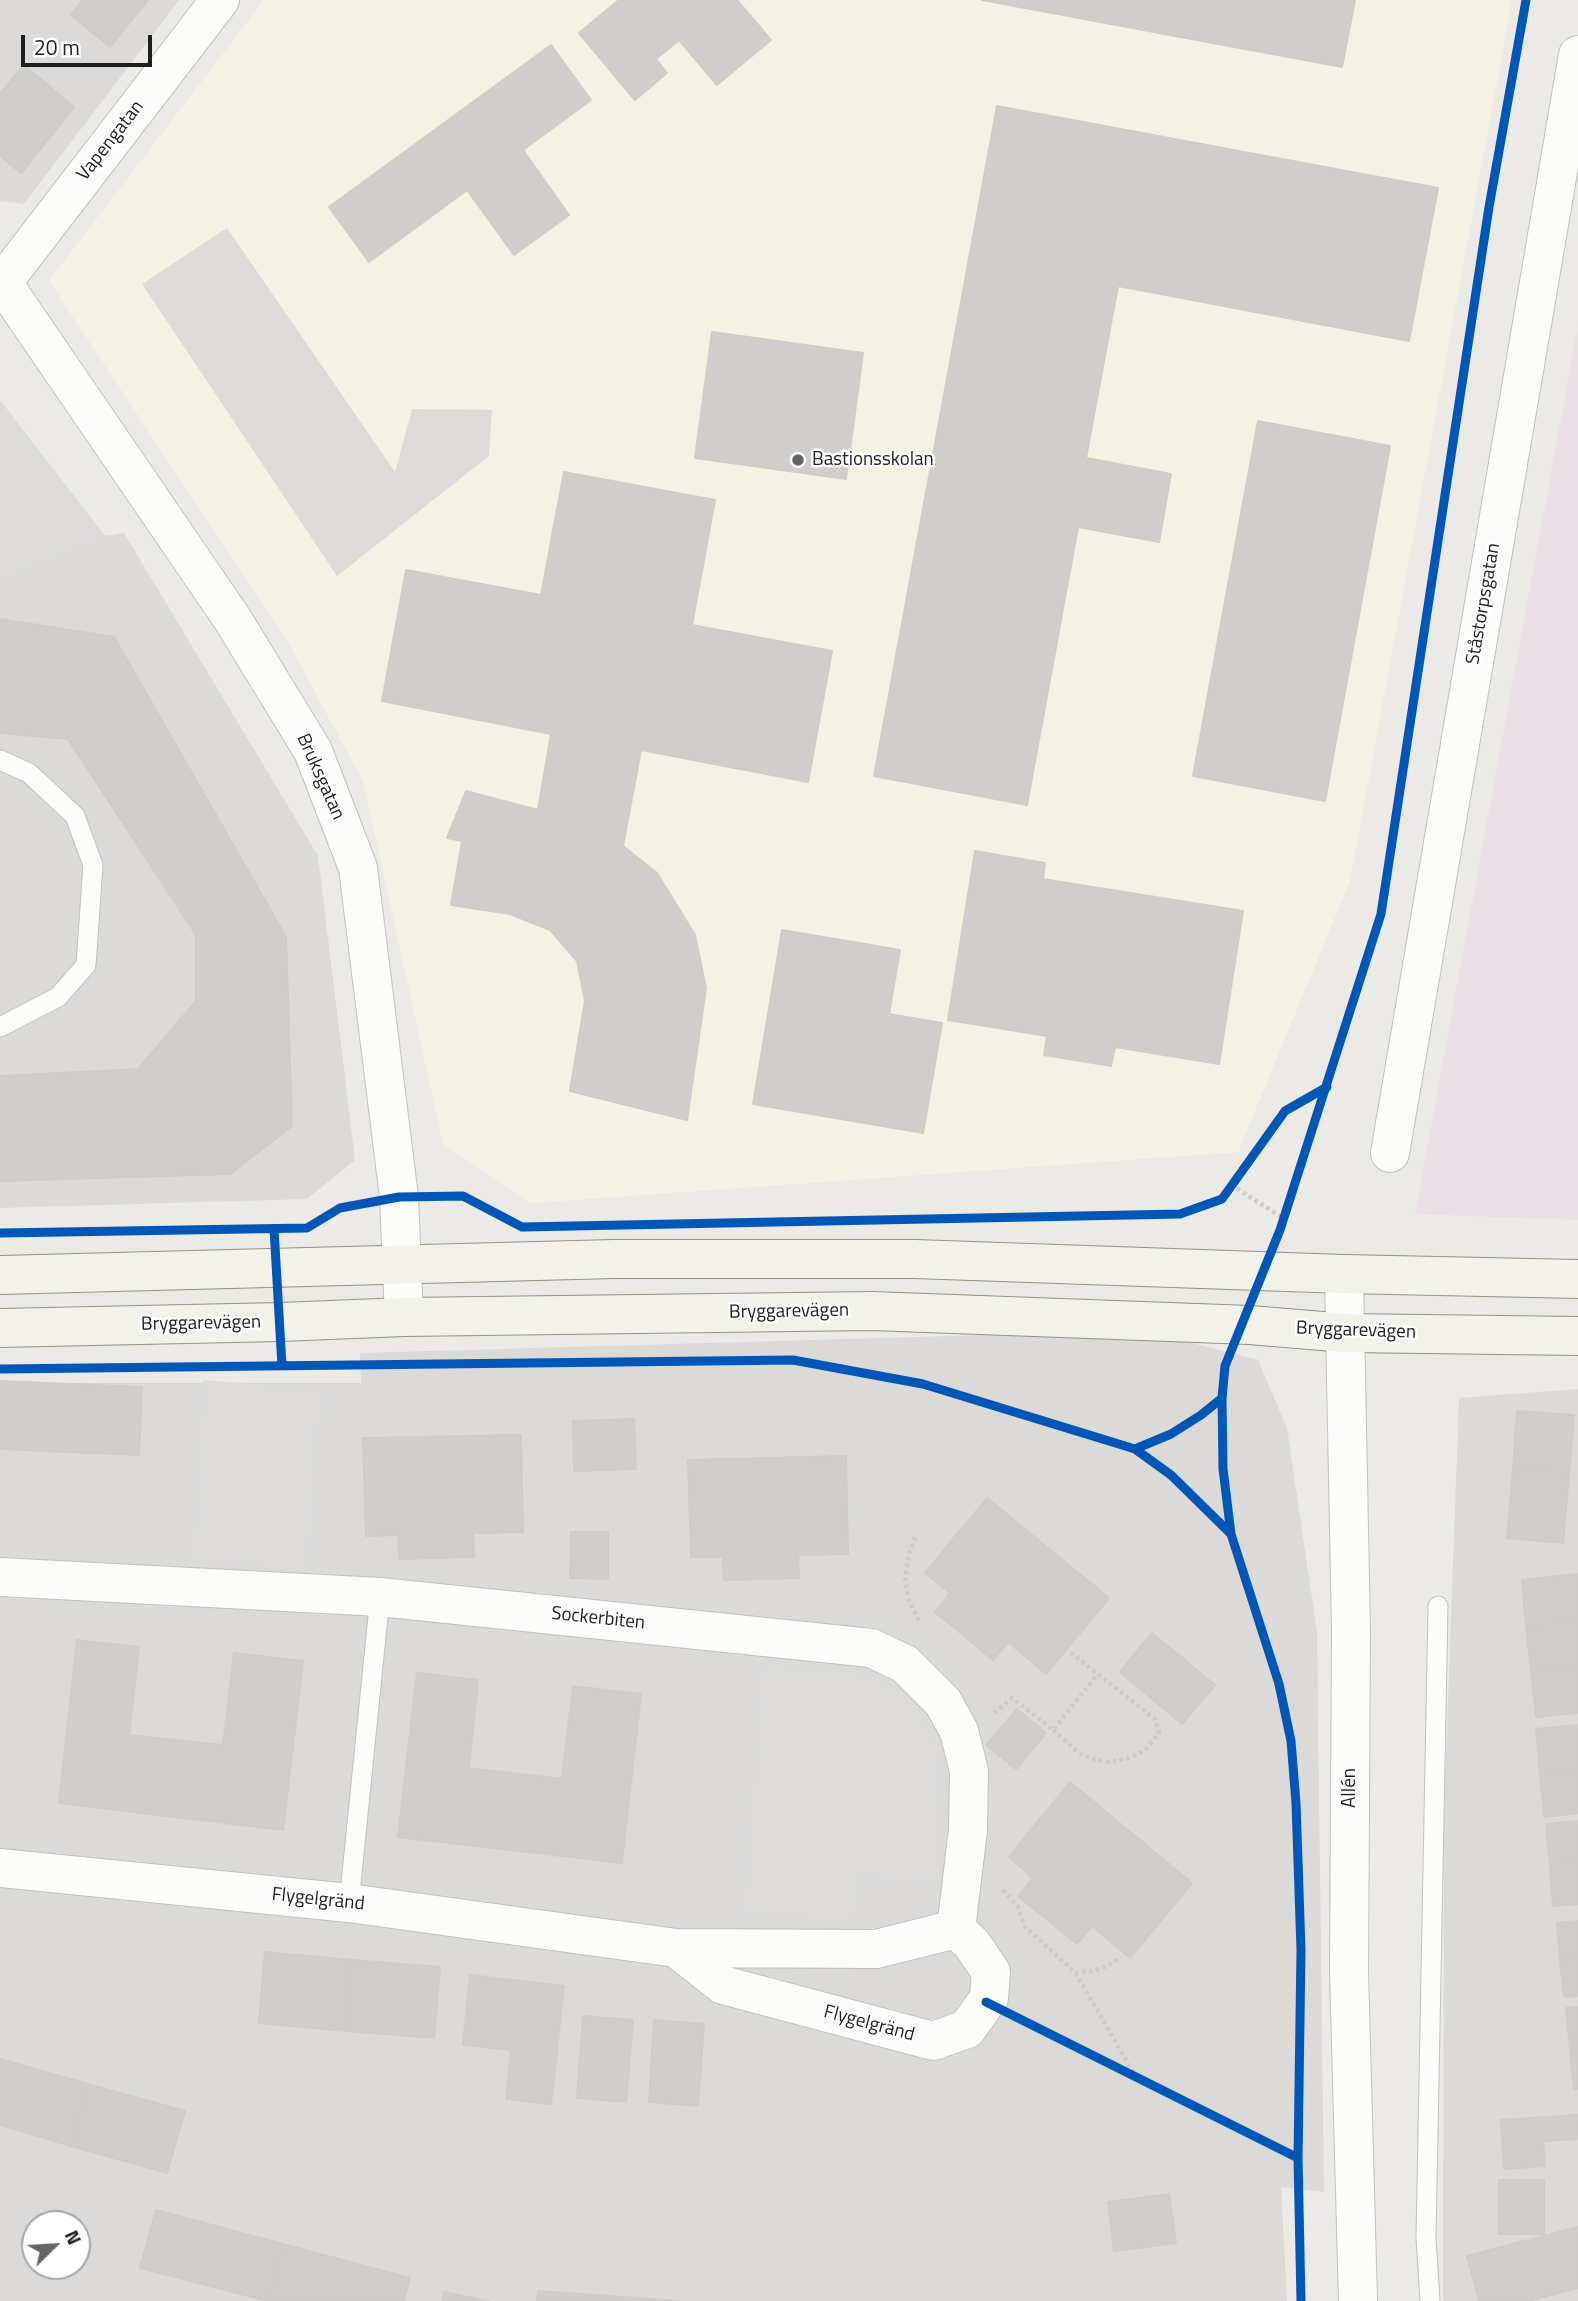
<!DOCTYPE html>
<html>
<head>
<meta charset="utf-8">
<style>
  body { margin:0 }
  #map { position:relative; width:1578px; height:2301px; overflow:hidden; background:#eceae7; font-family:"Titillium Web",sans-serif }
  canvas { display:block }
  .north { position:absolute; left:21px; top:2210px; width:70px; height:70px; box-sizing:border-box; background:#fff; border:2px solid #a5a5a5; border-radius:50%; rotate:66deg; font-size:19px; font-weight:700; line-height:28px; text-align:center; color:#1e1e1e }
  .north::after { content:''; display:block; margin:auto; width:24px; height:32px; background:#666564; clip-path:polygon(50% 0,100% 100%,50% 72%,0 100%) }
  .scale { position:absolute; left:21px; top:35px; width:131px; height:32px; box-sizing:border-box; border:4px solid #1e1e1e; border-top:0; padding-left:9px; font-size:21px; line-height:24px; white-space:nowrap; color:#1e1e1e; -webkit-text-stroke:5px #fff; paint-order:stroke }
</style>
</head>
<body>
<div id="map">
<canvas width="1578" height="2301"></canvas>
<div class="north">N</div>
<div class="scale">20 m</div>
</div>
<script>
const context = document.querySelector('canvas').getContext('2d');
context.lineJoin = 'round';
function fillPath(path, color) {
  context.fillStyle = color;
  context.fill(path, 'evenodd');
}
function shape(rows) {
  const path = new Path2D();
  for (const r of rows) {
    path.moveTo(r[0], r[1]);
    for (let i = 2; i < r.length; i += 2) path.lineTo(r[i], r[i + 1]);
  }
  return path;
}
function stroke(path, color, width, dash) {
  context.strokeStyle = color;
  context.lineWidth = width;
  context.lineCap = dash ? 'butt' : 'round';
  context.setLineDash(dash || []);
  context.stroke(path);
}
function label(font, color, halo, rows, align = 'center') {
  context.font = font + ' "Titillium Web",sans-serif';
  context.lineWidth = 5;
  context.setLineDash([]);
  context.textBaseline = 'middle';
  context.strokeStyle = halo;
  context.fillStyle = color;
  for (const [text, x, y, turn = 0] of rows) {
    context.save();
    context.translate(x, y);
    context.rotate((+turn || 0) * Math.PI / 180);
    context.textAlign = isNaN(turn) ? turn : align;
    if (halo) context.strokeText(text, 0, 0);
    context.fillText(text, 0, 0);
    context.restore();
  }
}
fillPath(shape([
  [0,0,179,0,24,204,0,201],
  [124,533,318,856,355,1160,307,1199,0,1208,0,579,105,536],
  [1089,1332,1184,1341,1258,1360,1287,1428,1317,1632,1324,2192,1281,2187,1287,2301,0,2301,0,1383,361,1383,360,1353],
  [35,2224,77,2224,77,2266,35,2266],
  [1578,1389,1578,2301,1443,2301,1444,1811,1459,1398]
]), '#dbdad8');
fillPath(shape([
  [1578,326,1578,1220,1415,1214]
]), '#e9e0e5');
fillPath(shape([
  [264,0,1512,0,1350,881,1238,1152,532,1203,443,1144,363,781,287,640,49,281]
]), '#f4f3e3');
fillPath(shape([
  [227,228,395,472,412,409,492,410,489,456,337,576,142,284],
  [0,400,105,536,0,579],
  [203,1380,322,1389,309,1571,190,1562],
  [761,1662,869,1674,906,1694,925,1719,943,1759,941,1884,857,1878,855,1923,742,1915]
]), '#dcdbda');
const building = shape([
  [83,0,148,0,110,47,71,15,83,0],
  [619,0,737,0,771,40,717,85,679,40,656,59,667,73,635,100,579,33,619,0],
  [982,0,1355,0,1342,67,982,0],
  [551,45,591,100,523,150,569,215,514,255,467,190,369,262,329,207,551,45],
  [24,65,74,107,21,173,0,156,0,94,24,65],
  [997,106,1438,188,1409,341,1118,286,1086,458,1171,474,1159,542,1078,527,1027,805,874,776,997,106],
  [712,332,863,353,846,479,695,458,712,332],
  [1258,421,1390,446,1325,801,1193,776,1258,421],
  [564,472,715,500,692,625,832,651,808,782,641,750,623,846,657,873,695,935,706,988,687,1120,570,1091,585,1001,577,961,550,930,510,914,451,905,462,841,447,838,466,791,538,810,551,734,382,701,406,570,541,595,564,472],
  [0,619,114,637,286,937,292,1126,230,1174,0,1181,0,1076,138,1069,196,1001,196,935,68,739,0,733,0,619],
  [975,851,1045,863,1043,879,1243,911,1219,1064,1115,1047,1111,1066,1044,1055,1047,1036,948,1020,975,851],
  [782,930,900,950,889,1014,942,1023,923,1133,753,1104,782,930],
  [0,1381,142,1387,139,1455,0,1449,0,1381],
  [1517,1411,1574,1415,1569,1473,1513,1469,1517,1411],
  [634,1419,636,1469,574,1471,573,1421,634,1419],
  [521,1435,523,1532,473,1533,474,1557,399,1559,398,1535,366,1536,363,1438,521,1435],
  [846,1456,848,1554,798,1555,799,1578,724,1580,723,1557,691,1557,688,1460,846,1456],
  [1513,1469,1569,1473,1563,1543,1507,1538,1513,1469],
  [987,1498,1109,1598,1046,1674,1008,1642,993,1660,935,1612,950,1593,925,1573,987,1498],
  [571,1532,608,1532,608,1579,570,1578,571,1532],
  [1578,1574,1578,1621,1526,1626,1522,1580,1578,1574],
  [1578,1621,1578,1667,1531,1671,1526,1626,1578,1621],
  [1152,1633,1215,1685,1182,1724,1120,1672,1152,1633],
  [77,1640,139,1647,129,1735,223,1745,234,1653,303,1661,283,1830,59,1803,77,1640],
  [1578,1667,1578,1713,1536,1717,1531,1671,1578,1667],
  [417,1673,478,1680,469,1768,562,1779,573,1686,641,1694,622,1863,398,1837,417,1673],
  [1017,1709,1046,1733,1016,1769,986,1745,1017,1709],
  [1578,1725,1578,1769,1540,1773,1536,1729,1578,1725],
  [1578,1769,1578,1813,1544,1817,1540,1773,1578,1769],
  [1070,1782,1192,1883,1130,1958,1092,1926,1077,1944,1018,1896,1033,1878,1009,1857,1070,1782],
  [1578,1821,1578,1862,1550,1865,1546,1824,1578,1821],
  [1578,1862,1578,1904,1553,1906,1550,1865,1578,1862],
  [1578,1921,1578,1958,1560,1960,1557,1923,1578,1921],
  [265,1952,352,1960,346,2031,259,2023,265,1952],
  [1578,1958,1578,1996,1564,1997,1560,1960,1578,1958],
  [352,1960,440,1967,434,2038,346,2031,352,1960],
  [470,1975,564,1986,551,2104,506,2099,511,2050,463,2045,470,1975],
  [1578,2007,1578,2089,1574,2090,1566,2008,1578,2007],
  [583,2016,633,2020,626,2102,577,2098,583,2016],
  [654,2020,704,2024,698,2106,649,2102,654,2020],
  [0,2059,88,2084,71,2146,0,2125,0,2059],
  [88,2084,185,2111,167,2173,71,2146,88,2084],
  [1578,2115,1578,2139,1543,2141,1545,2166,1504,2169,1501,2120,1578,2115],
  [1499,2180,1544,2180,1544,2234,1499,2234,1499,2180],
  [1169,2194,1176,2243,1114,2251,1108,2202,1169,2194],
  [156,2210,283,2244,268,2301,140,2268,156,2210],
  [1578,2227,1578,2288,1529,2301,1479,2301,1467,2256,1578,2227],
  [283,2244,410,2278,404,2301,268,2301,283,2244],
  [538,2291,609,2296,609,2301,537,2301,538,2291],
  [444,2292,488,2301,443,2301,444,2292],
  [609,2296,679,2301,609,2301,609,2296]
]);
fillPath(building, '#d0cecc');
stroke(building, '#cfccc9', 2);
const lane = shape([
  [0,760,29,773,75,816,93,865,86,965,58,997,0,1027],
  [349,1903,380,1597],
  [1430,2301,1426,2238,1438,1606]
]);
const street = shape([
  [0,279,233,620,313,751,358,868,399,1197,404,1317],
  [3,282,220,0],
  [1390,1153,1578,55],
  [1344,1274,1351,1631,1349,1971,1358,2301],
  [0,1577,380,1597,871,1648,905,1664,943,1702,959,1731,969,1771,968,1830,956,1929],
  [0,1868,349,1903,676,1948,876,1949,956,1929,972,1944,991,1972,989,1998,967,2029,933,2041,723,1985,676,1948]
]);
const secondary = shape([
  [0,1275,614,1259,915,1259,1344,1274,1578,1279],
  [0,1328,280,1322,404,1317,872,1311,1250,1325,1346,1333,1578,1336]
]);
stroke(lane, '#c2c1bf', 21);
stroke(street, '#c2c1bf', 40);
stroke(secondary, '#929381', 40);
stroke(shape([
  [1231,1185,1283,1218],
  [915,1537,908,1557,905,1582,909,1600,920,1623],
  [994,1713,1012,1698,1053,1730,1097,1675],
  [1053,1730,1078,1752,1092,1759,1110,1762,1129,1758,1144,1751,1159,1733,1155,1719,1071,1653],
  [1003,1890,1018,1907,1025,1927,1075,1972,1136,2077],
  [1075,1972,1092,1971,1108,1966,1121,1957]
]), '#d5c9c7', 4.5, [3.5, 3.5]);
stroke(lane, '#fcfcfb', 19);
stroke(street, '#fcfcfb', 38);
stroke(secondary, '#f2f2eb', 38);
stroke(shape([
  [274,1229,282,1366],
  [0,1233,307,1228,340,1208,399,1197,463,1196,522,1227,1180,1214,1222,1199,1285,1111,1327,1087],
  [0,1369,793,1360,923,1384,1135,1449,1171,1475,1231,1534],
  [1135,1449,1171,1434,1201,1415,1222,1398],
  [986,2002,1298,2158],
  [1301,2301,1298,2158,1301,1950,1296,1803,1291,1741,1279,1684,1231,1534,1223,1469,1222,1398,1225,1366,1280,1230,1381,914,1489,207,1526,0]
]), '#0057b8', 9);
for (const [x, y, r, color] of [
  [798,460,7,"#666564"]
]) {
  const dot = new Path2D();
  dot.arc(x, y, r, 0, 2 * Math.PI);
  context.fillStyle = color;
  context.fill(dot);
  stroke(dot, '#fff', 2.5);
}
label('19px', '#1e1e1e', '#fff', [
  ["Vapengatan",111,141,-52],
  ["Ståstorpsgatan",1484,604,-80],
  ["Bruksgatan",320,777,66],
  ["Bryggarevägen",789,1312,-1],
  ["Bryggarevägen",201,1324,-1],
  ["Bryggarevägen",1356,1331,2],
  ["Sockerbiten",598,1619,6],
  ["Allén",1350,1788,-90],
  ["Flygelgränd",318,1900,6],
  ["Flygelgränd",869,2024,15]
]);
label('19px', '#1e1e1e', '#fff', [
  ["Bastionsskolan",812,460]
], 'left');
</script>
</body>
</html>
